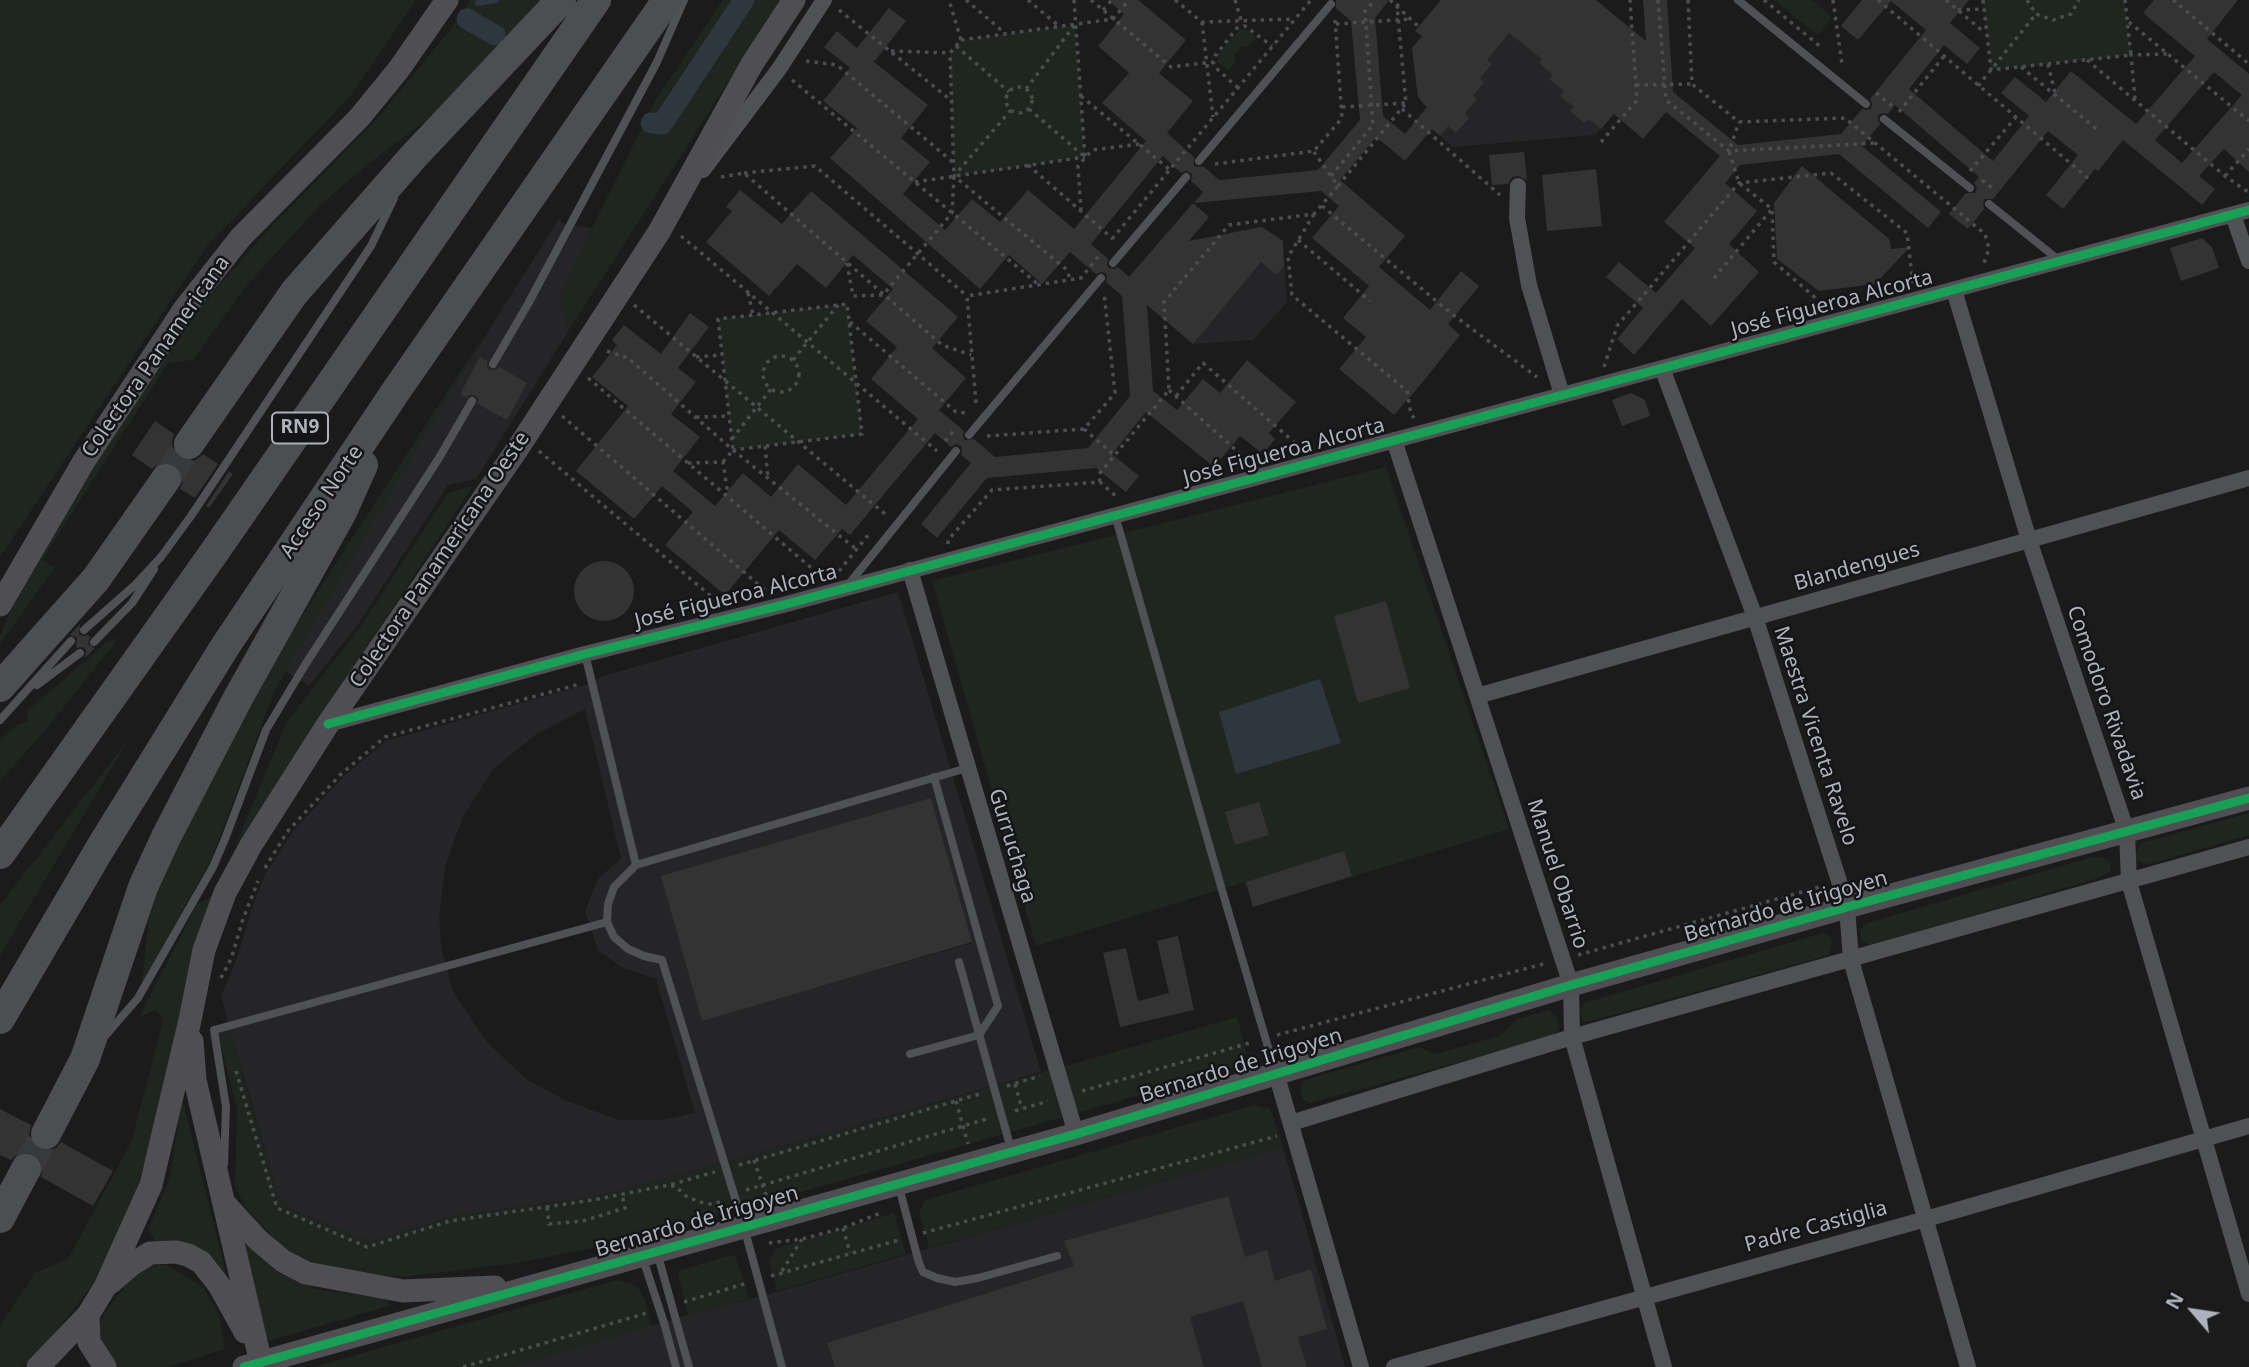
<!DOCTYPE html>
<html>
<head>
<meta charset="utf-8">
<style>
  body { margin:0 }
  #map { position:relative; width:2249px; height:1367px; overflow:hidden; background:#1b1b1c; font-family:"Noto Sans",sans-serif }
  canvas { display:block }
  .north { position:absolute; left:2158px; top:1276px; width:70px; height:70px; -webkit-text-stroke:5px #151518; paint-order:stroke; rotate:299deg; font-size:19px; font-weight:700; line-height:28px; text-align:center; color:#aeb2bc }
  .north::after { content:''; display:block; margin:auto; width:24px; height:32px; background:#aeb2bc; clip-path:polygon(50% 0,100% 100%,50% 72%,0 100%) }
</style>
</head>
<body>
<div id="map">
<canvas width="2249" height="1367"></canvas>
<div class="north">N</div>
</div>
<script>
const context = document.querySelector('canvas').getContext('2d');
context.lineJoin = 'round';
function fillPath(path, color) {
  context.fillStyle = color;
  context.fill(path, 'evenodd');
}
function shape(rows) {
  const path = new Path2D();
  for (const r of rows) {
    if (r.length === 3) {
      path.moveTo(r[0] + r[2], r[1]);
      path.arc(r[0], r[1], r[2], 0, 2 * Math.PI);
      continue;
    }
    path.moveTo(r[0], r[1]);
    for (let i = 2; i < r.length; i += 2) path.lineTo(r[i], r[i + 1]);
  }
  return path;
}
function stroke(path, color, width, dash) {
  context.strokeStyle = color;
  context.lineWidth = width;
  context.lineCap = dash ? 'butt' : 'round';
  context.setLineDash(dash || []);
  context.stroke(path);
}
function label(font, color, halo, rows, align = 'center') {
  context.font = font + ' "Noto Sans",sans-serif';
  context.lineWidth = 5;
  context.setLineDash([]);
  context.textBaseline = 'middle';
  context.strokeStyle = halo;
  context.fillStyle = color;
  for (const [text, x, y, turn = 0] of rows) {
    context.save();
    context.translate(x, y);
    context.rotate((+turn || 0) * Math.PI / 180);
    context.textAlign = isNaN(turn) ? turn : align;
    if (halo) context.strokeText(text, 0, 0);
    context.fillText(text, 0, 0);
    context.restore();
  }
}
fillPath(shape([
  [1562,0,1626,99,1595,135,1453,147,1419,117,1427,107,1422,104,1424,101,1417,91,1412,48,1422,36,1415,31],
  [559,219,564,224,592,228,559,299,569,330,476,479,448,485,359,623,309,686,284,670,408,458],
  [1262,227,1283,241,1287,302,1253,340,1193,344,1177,330,1173,302,1233,232],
  [898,592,1041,1072,724,1163,593,1197,453,1216,371,1242,289,1208,278,1196,221,996,238,955,253,905,265,874,293,831,344,776,386,741,592,683,603,676],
  [585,709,621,858,598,879,585,911,598,950,621,967,656,979,695,1113,661,1120,618,1120,565,1100,526,1079,486,1041,453,991,442,952,439,915,446,863,463,817,493,769,535,735],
  [931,798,972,943,703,1020],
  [1283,1147,1345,1367,511,1367,688,1315,763,1296]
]), '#252528');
fillPath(shape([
  [0,0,416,0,351,95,207,246,0,557],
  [470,0,544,0,443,108,377,157,320,205,247,285,193,360,168,363,42,560,55,567,0,644,0,636,12,607,75,492,203,304,271,227,377,119,450,30],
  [723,0,781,0,569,330,559,299,592,228,655,101],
  [1774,0,1812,0,1832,17,1818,35],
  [1983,0,2125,0,2131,55,1991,70],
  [1075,25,1085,157,954,176,950,53,961,40],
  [1246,29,1256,37,1249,46,1242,46,1235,55,1236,61,1228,71,1218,62,1217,56,1239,30],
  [847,304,862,434,733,450,718,319],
  [486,332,274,692,211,860,142,984,149,916,174,842,261,679],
  [1386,467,1509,829,1253,907,1245,882,1036,946,932,581],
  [473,486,235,847,286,723,361,626,448,493],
  [119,638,48,727,0,781,0,740,18,724,28,722,27,711,107,642],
  [129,739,11,937,0,956,0,905],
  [2249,813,2249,835,2150,864,2140,862,2134,857,2141,843],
  [2093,857,2103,858,2111,862,2110,871,2101,877,1872,946,1862,941,1859,931,1867,923],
  [211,897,186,987,158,1119,132,1204,93,1284,49,1341,22,1367,0,1367,0,1326,35,1273,68,1259,132,1140,163,1020,156,1010,139,1017,197,904],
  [1823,933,1829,935,1832,942,1829,955,1591,1021,1583,1021,1580,1012,1584,1003],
  [1549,1010,1556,1016,1559,1028,1551,1037,1310,1103,1302,1099,1300,1088,1305,1080,1419,1047,1435,1054,1499,1036,1518,1019],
  [1237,1017,1247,1053,1234,1068,637,1239,523,1262,403,1277,334,1271,305,1261,283,1248,245,1207,235,1186,237,1107,217,1032,231,1028,244,1080,278,1196,283,1202,289,1208,371,1242,453,1216,593,1197,724,1163],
  [182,1098,229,1285,156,1242,148,1230,170,1178],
  [1255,1105,1270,1109,1283,1147,929,1248,919,1213,925,1200],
  [894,1213,906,1254,777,1291,769,1261,775,1249],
  [241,1241,279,1273,316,1289,387,1299,389,1306,271,1340,263,1338],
  [731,1255,736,1257,749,1299,688,1315,678,1275,681,1270],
  [148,1265,167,1265,203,1287,219,1315,225,1349,168,1367,114,1367,99,1337,101,1318,130,1279],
  [617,1280,631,1283,640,1290,645,1300,651,1327,511,1367,314,1367]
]), '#1f2620');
fillPath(shape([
  [1320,679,1341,743,1236,774,1219,712]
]), '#2e363e');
stroke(shape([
  [478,3,496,0]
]), '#2e363e', 6);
stroke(shape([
  [467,19,495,35],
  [651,123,662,124,744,0]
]), '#2e363e', 21);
fillPath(shape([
  [1108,0,1138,0,1186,40,1159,73,1193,101,1167,133,1194,157,1194,166,1199,167,1203,166,1219,180,1318,170,1360,120,1351,21,1336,8,1336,0,1389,0,1375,18,1383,116,1405,134,1427,107,1418,97,1412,48,1422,36,1415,31,1441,0,1596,0,1646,41,1643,0,1667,0,1673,92,1738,145,1841,134,1862,109,1866,110,1871,109,1872,104,1870,99,1926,30,1891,1,1858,40,1841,26,1862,0,1969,0,1950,23,1980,48,1967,64,1944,45,1909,89,1993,161,2029,116,2001,93,2015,77,2046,102,2071,71,2136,124,2195,56,2143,13,2154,0,2238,0,2207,39,2249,74,2249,172,2224,149,2199,176,2215,189,2202,205,2123,140,2098,171,2095,169,2063,209,2046,195,2078,155,2048,131,1993,199,1984,199,1983,204,1984,209,1968,229,1949,214,1966,193,1975,193,1977,188,1974,183,1979,177,1895,105,1888,114,1884,113,1879,114,1878,119,1880,124,1862,146,1941,212,1928,228,1839,154,1740,165,1725,183,1757,211,1729,244,1759,272,1711,326,1682,299,1634,355,1617,339,1643,308,1606,277,1619,262,1656,293,1695,248,1664,222,1720,156,1666,112,1643,139,1614,114,1601,129,1589,119,1585,123,1570,111,1574,107,1560,96,1564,91,1549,79,1553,75,1539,63,1542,59,1509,33,1487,60,1492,64,1480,78,1484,82,1473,95,1477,99,1465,113,1469,118,1456,133,1448,126,1440,136,1432,129,1405,161,1376,137,1340,180,1405,236,1379,267,1430,310,1461,271,1479,286,1448,324,1460,335,1422,383,1394,415,1339,369,1366,337,1343,318,1369,286,1312,238,1339,206,1321,191,1194,203,1203,192,1191,181,1192,174,1186,171,1181,173,1163,156,1091,244,1108,259,1107,265,1109,268,1115,269,1118,267,1129,277,1193,203,1209,217,1189,241,1262,227,1283,241,1284,265,1277,275,1261,262,1193,344,1147,305,1153,391,1177,410,1203,379,1220,393,1247,360,1296,402,1269,433,1275,439,1263,454,1240,436,1214,467,1146,412,1112,454,1139,476,1126,492,1096,468,987,478,937,538,921,524,971,463,961,455,962,451,961,446,956,444,951,447,935,433,850,535,842,529,815,560,779,530,725,595,665,545,693,512,662,486,634,519,576,471,628,406,592,377,617,345,612,340,624,325,661,354,690,313,709,327,678,368,696,382,671,414,700,437,673,471,715,506,743,473,771,497,798,464,846,505,918,419,871,379,897,347,866,321,893,289,853,255,826,288,797,264,769,296,706,242,732,211,726,207,740,190,782,224,811,191,958,317,932,348,966,378,939,410,964,431,963,437,965,440,974,439,995,457,1088,448,1130,396,1122,296,1106,282,1107,278,1106,273,1101,272,1096,274,1070,252,1042,284,1009,255,980,289,830,158,857,128,823,101,850,68,824,47,837,31,857,48,889,8,906,21,874,62,928,105,901,138,930,162,903,194,945,230,972,199,1000,222,1028,190,1074,229,1146,141,1102,103,1129,73,1098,46,1124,14],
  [2214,72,2242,95,2182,163,2155,140],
  [1524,152,1527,180,1518,176,1512,177,1508,184,1492,185,1489,155],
  [1802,166,1889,239,1891,249,1910,247,1875,284,1819,291,1777,259,1774,203],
  [1596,169,1602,226,1547,231,1542,175],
  [2202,238,2212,247,2219,268,2181,281,2170,248],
  [480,357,487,361,487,367,490,370,496,370,499,367,527,383,507,420,478,404,478,398,475,395,469,395,466,398,460,394],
  [1631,393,1645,400,1650,416,1622,426,1612,400],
  [155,421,174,434,172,442,173,451,180,459,187,461,196,460,203,454,218,464,195,498,180,489,183,481,182,472,175,464,167,462,159,463,152,469,132,455],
  [229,471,233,474,209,508,206,506],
  [604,591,30],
  [1386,601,1410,688,1358,703,1334,616],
  [80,624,79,634,83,636,88,635,90,637,88,644,95,648,85,658,86,650,82,647,76,648,77,638,70,635],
  [931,798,972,942,702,1021,661,876],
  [1259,802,1269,835,1235,845,1225,812],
  [1344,851,1352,876,1253,907,1246,882],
  [1178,936,1194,1010,1120,1027,1103,953,1126,948,1138,1001,1169,993,1157,941],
  [0,1109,31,1125,29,1135,32,1144,37,1149,47,1151,56,1148,61,1142,113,1171,93,1206,41,1177,43,1168,41,1160,35,1154,25,1152,16,1155,11,1160,0,1155],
  [1228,1196,1245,1257,1267,1250,1275,1281,1311,1269,1327,1329,1298,1337,1307,1367,1262,1367,1243,1301,1190,1317,1204,1367,835,1367,827,1343,1074,1266,1064,1241]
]), '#333334');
stroke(shape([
  [166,479,189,444],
  [26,1169,46,1134]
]), '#38393c', 30, [30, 15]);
stroke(shape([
  [966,0,1006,34],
  [1028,0,1060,27],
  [1074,0,1085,157],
  [1091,0,1171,67,1213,62],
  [1175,0,1202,22,1294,19],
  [1235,0,1241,20],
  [1390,0,1419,27],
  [1658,0,1666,100,1729,151,1875,143],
  [1688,0,1692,84,1739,122,1845,118,1985,234,1989,249,1984,263],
  [1764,0,1822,48],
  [1833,0,1842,64],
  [1878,0,2089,179],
  [1946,0,1985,33],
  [1983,0,1991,70,2131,55,2125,0],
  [2027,0,2036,14,2053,20,2071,14,2079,0],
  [2173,0,2249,64],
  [839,10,952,101],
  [1103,10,1112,0],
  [1958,10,1984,9],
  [1202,22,1213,117],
  [2129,22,2249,121],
  [1336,24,1410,19],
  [961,40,1113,19,1129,0],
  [956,46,1009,92],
  [891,51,950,53,961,40,949,0],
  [2087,60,2225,176,2248,192],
  [806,61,837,65,954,163],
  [2048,64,2055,93],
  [2021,67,2099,131],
  [792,80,1039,285],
  [1636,85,1692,84],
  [1978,86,2036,14],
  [1019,100,13],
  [1238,88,1216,68,1213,62,1215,56,1237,28,1245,26,1272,46],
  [1026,89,1074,26],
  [1876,93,1892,106],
  [1081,96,1170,170],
  [2135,99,2131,55,2167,54],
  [1342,107,1406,103],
  [1029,109,1085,157],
  [1402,109,1500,195],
  [1011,110,954,176,1067,270,1070,279],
  [1899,112,1944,56],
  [1601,142,1637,100,1630,0],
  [1215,164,1314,151,1342,118,1335,20],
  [1028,165,1113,239],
  [1970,171,2016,117],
  [744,173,815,166,967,296],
  [1331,176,1373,125,1365,11,1375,0],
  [2225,176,2249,149],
  [721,177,744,173,942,345,971,355],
  [1982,180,1995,190],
  [915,182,1085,157],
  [1338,186,1406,103,1397,6,1402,0],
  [1322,206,1452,314,1537,377],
  [1081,211,1078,166,1092,150,1139,144],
  [1772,211,1774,262,1825,306],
  [1314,214,1288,257,1292,295,1407,391,1411,414,1414,418],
  [681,236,937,451],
  [1112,239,1311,0],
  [1298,240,1370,301],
  [847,263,853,296,883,295,952,213,954,176,950,53],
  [1714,278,1772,209,1739,183,1729,151,1739,122],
  [748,293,753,315],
  [634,305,885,514],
  [850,322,956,412,968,413],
  [607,351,628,358,733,450,856,549],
  [781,374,18],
  [696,357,722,355],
  [793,360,838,305],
  [1604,367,1617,326,1739,183,1831,173,1907,233,1913,284],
  [588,378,822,577],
  [1169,390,1248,461],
  [1176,396,1203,363,1302,449],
  [976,403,967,296,1081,278,1101,253],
  [562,416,766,591],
  [696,417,729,416],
  [1084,429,1114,455],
  [987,436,1084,429,1115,393,1104,293],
  [732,439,771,389],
  [945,441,956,428],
  [765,446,768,478],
  [539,451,718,602],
  [723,462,733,450,718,319,847,304,862,434,733,450],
  [688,463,723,462,728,495],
  [1100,482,1099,474,1169,390,1164,302,1229,225,1314,214,1338,186,1314,152],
  [948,544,948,540,992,490,1100,482,1118,498],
  [839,571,869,534],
  [265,868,287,832,340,775,385,737,580,684],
  [1578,955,1823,886],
  [221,978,231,959,243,919,258,881],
  [1277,1035,1547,963],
  [236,1071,277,1208,367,1247,450,1221,593,1200,669,1185,715,1172],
  [1015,1084,1022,1109],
  [1007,1086,1040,1076],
  [1082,1091,1253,1042],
  [956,1101,968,1144],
  [1015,1111,1048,1101],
  [754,1160,767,1198],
  [739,1165,983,1093],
  [671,1186,675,1186,686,1196,700,1202,711,1204,724,1201],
  [746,1190,990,1118],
  [547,1207,549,1224,583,1221,625,1208,622,1194],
  [843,1228,850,1253],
  [923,1233,1277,1136],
  [769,1243,802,1239,843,1228,883,1212],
  [782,1271,802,1239],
  [771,1276,899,1240],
  [684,1302,747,1283],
  [463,1367,647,1313]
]), '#4b4d50', 3.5, [3.5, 5]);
stroke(shape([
  [1738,0,1866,104],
  [1884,119,1970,188],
  [1199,161,1331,4],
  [1989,204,2060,261],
  [1113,263,1186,177],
  [493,364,528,304,657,62,684,0],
  [969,435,1101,278],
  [1115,515,1222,890,1275,1071],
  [848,585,956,451],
  [84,630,135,585,161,557,191,516,371,246,394,198],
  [94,642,132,603,154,569],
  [585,654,636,865,614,887,608,904,607,922],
  [37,685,80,653],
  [0,720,71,641],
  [636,865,967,768],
  [959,962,1011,1149],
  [105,1036,138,998,213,867,225,839,266,730,305,665,439,458,472,401],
  [910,1054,979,1035,998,1006,934,777],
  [224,1164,226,1107,214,1030,607,922,614,937,628,949,644,956,662,960,744,1227,782,1367],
  [899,1187,919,1263,923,1272,937,1278,955,1282,978,1278,1057,1256],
  [657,1252,689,1367],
  [642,1256,664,1323,676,1367]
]), '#505155', 8);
stroke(shape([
  [703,170,779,69,824,0],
  [1518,186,1517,218,1529,285,1562,395],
  [2233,215,2249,261],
  [1954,290,2029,540,2127,832,2129,882,2249,1294],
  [1662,368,1755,617,1839,881,1847,907,1851,960,1968,1367],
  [1394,440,1571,985,1572,1037,1664,1367],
  [910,570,1076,1134],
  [1477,696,2249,478],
  [328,724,585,654,783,605,2249,210],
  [1276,1073,1361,1367],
  [1291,1123,1572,1037,2249,847],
  [1394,1367,1926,1219,2249,1126]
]), '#505155', 16);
stroke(shape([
  [0,605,84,461,185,308,241,237,359,118,399,69,447,0],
  [192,1041,195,1080,261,1363],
  [225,1204,258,1240,283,1261,306,1273,403,1291,495,1287],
  [110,1283,131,1265,150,1253,176,1252,188,1255,201,1262,219,1285,245,1332],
  [88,1315,89,1342,105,1367],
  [38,1367,88,1315,105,1287,151,1185,190,1020,204,950,225,893,251,845,328,724,516,451,659,232,752,64,794,0],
  [244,1367,1076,1134,1571,985,1847,907,2249,798]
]), '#4f4f53', 23);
stroke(shape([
  [189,444,294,293,413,157,561,0],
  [0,687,96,579,166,479],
  [0,854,213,554,596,0],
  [0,1019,101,847,226,645,396,391,667,0],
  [46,1134,85,1059,143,887,166,837,238,698,342,512,363,465],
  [0,1218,26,1169]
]), '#4d4e51', 30);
stroke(shape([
  [328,724,585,654,783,605,2249,210],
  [244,1367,1076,1134,1571,985,1847,907,2249,798]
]), '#1a9f57', 9);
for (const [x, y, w] of [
  [300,428,56]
]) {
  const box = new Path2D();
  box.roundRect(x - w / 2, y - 15.5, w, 31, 5);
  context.fillStyle = '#151518';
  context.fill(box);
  stroke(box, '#aeb2bc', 2);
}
label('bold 19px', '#aeb2bc', null, [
  ["RN9",300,428]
]);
label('21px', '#aeb2bc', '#151518', [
  ["José Figueroa Alcorta",1832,304,-15],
  ["Colectora Panamericana",156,357,-55],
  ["José Figueroa Alcorta",1284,452,-15],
  ["Acceso Norte",322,502,-56],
  ["Colectora Panamericana Oeste",440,560,-56],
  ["Blandengues",1857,567,-16],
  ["José Figueroa Alcorta",736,597,-14],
  ["Comodoro Rivadavia",2106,703,71],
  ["Maestra Vicenta Ravelo",1815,736,72],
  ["Gurruchaga",1012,846,73],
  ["Manuel Obarrio",1557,874,72],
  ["Bernardo de Irigoyen",1786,907,-16],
  ["Bernardo de Irigoyen",1241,1066,-17],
  ["Bernardo de Irigoyen",697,1222,-16],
  ["Padre Castiglia",1816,1227,-15]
]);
</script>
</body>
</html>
